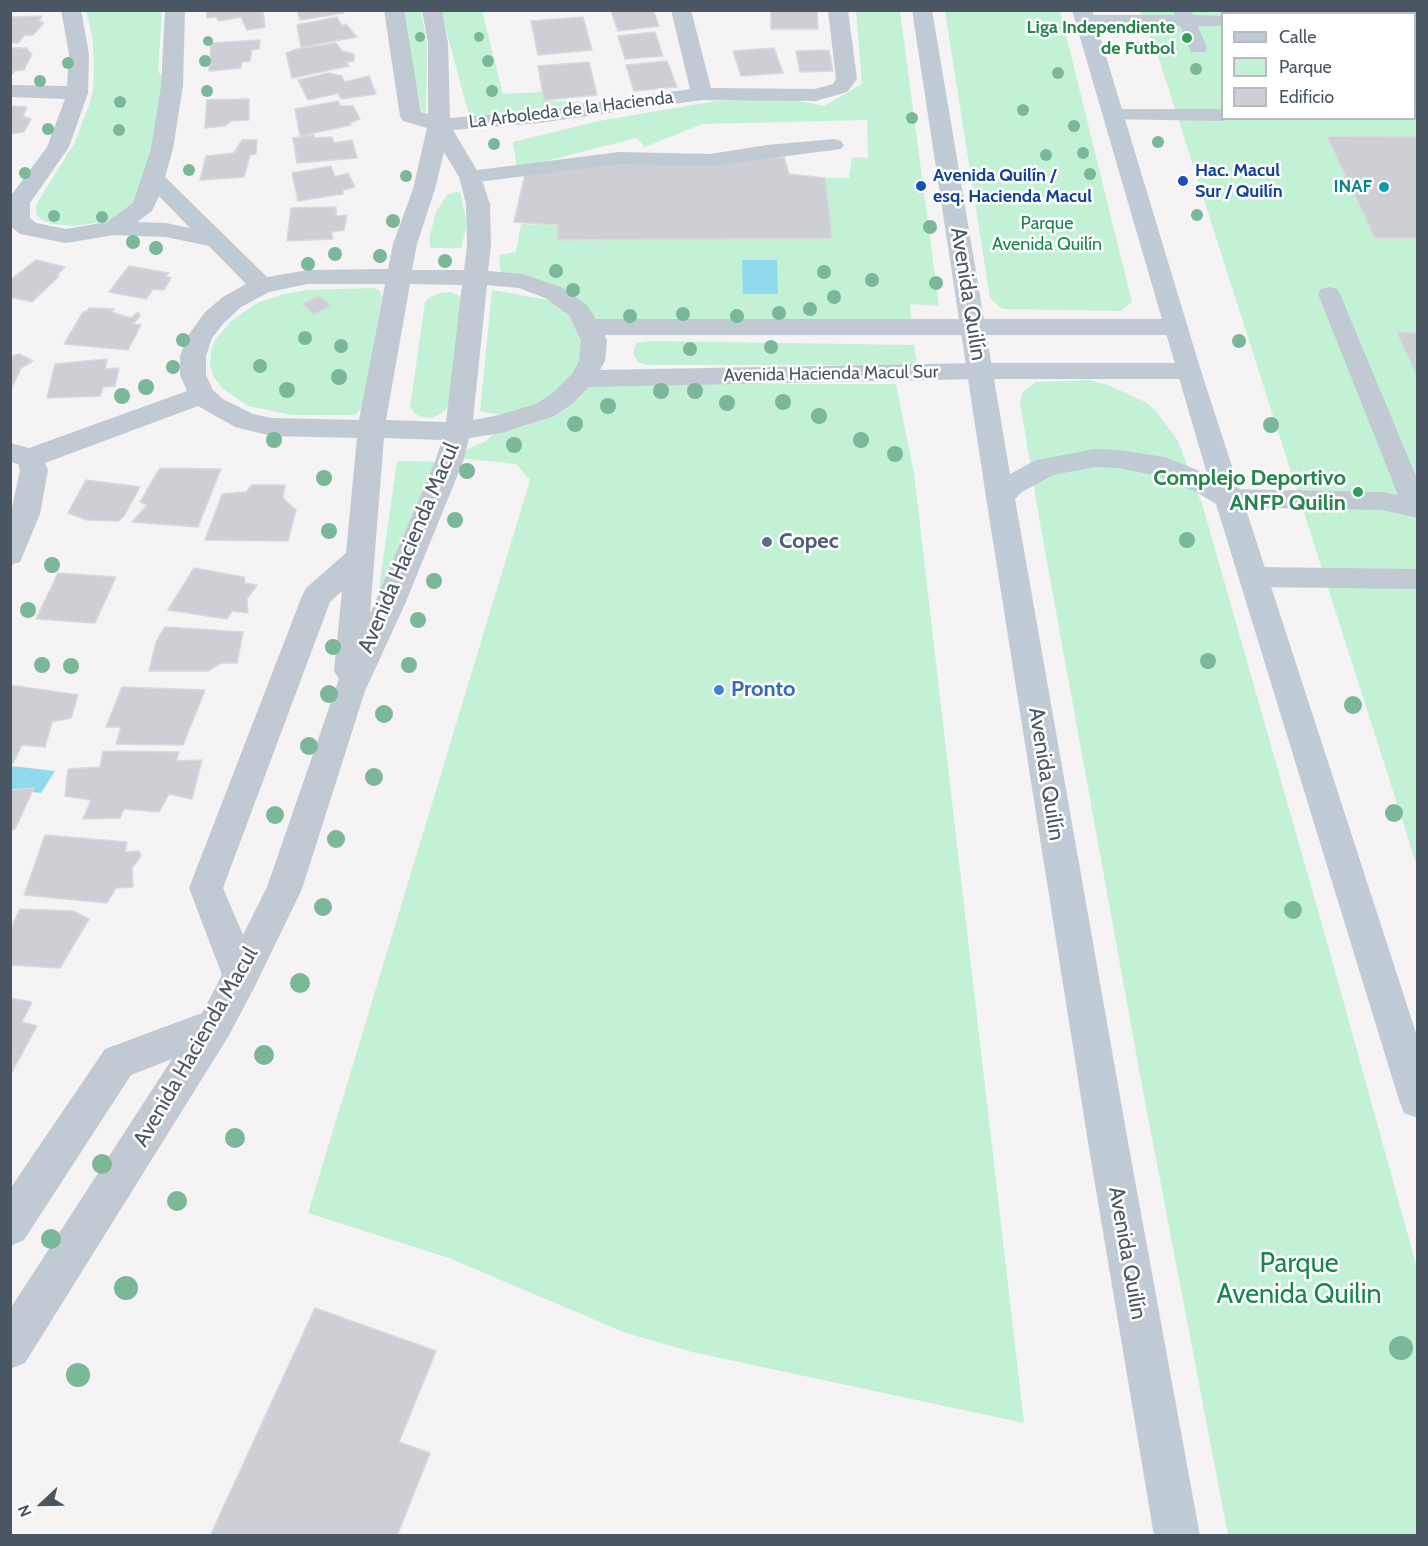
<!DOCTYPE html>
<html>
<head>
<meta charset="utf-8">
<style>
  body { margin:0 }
  #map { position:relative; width:1428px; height:1546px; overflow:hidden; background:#f5f3f3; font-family:Cabin,sans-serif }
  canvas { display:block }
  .frame { position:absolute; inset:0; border:12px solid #4a5661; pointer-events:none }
  .legend { position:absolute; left:1221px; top:12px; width:195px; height:108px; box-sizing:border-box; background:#fff; border:2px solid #b7bbc0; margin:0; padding:8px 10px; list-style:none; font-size:18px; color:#4a5661 }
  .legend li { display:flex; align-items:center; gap:12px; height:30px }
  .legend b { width:30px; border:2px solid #b7bbc0 }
  .north { position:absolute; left:12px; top:1474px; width:60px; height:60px; -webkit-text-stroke:4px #fff; paint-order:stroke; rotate:248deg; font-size:16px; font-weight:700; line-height:24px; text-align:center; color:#4a5661 }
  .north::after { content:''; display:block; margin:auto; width:21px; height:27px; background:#4a5661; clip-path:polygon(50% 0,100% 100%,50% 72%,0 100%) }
</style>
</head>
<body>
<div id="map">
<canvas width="1428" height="1546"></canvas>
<div class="frame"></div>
<ul class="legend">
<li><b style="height:8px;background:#c1cbd6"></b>Calle</li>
<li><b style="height:16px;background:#c3f1d5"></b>Parque</li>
<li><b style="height:16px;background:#cdcfd5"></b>Edificio</li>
</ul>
<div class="north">N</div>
</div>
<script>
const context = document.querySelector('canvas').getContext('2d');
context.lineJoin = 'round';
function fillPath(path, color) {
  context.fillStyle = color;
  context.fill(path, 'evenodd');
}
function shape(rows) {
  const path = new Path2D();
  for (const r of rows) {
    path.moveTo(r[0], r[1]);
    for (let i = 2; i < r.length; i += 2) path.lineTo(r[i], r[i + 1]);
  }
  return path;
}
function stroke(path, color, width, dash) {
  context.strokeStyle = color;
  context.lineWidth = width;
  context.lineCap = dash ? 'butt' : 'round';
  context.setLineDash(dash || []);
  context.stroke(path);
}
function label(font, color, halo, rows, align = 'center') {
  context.font = font + ' Cabin,sans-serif';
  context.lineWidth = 5;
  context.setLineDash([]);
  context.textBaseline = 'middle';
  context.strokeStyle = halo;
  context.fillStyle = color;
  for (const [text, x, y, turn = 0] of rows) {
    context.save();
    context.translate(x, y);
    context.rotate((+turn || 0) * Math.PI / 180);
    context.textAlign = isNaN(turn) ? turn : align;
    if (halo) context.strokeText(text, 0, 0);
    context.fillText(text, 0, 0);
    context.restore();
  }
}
fillPath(shape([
  [86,11,162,11,158,72,163,76,153,151,134,204,113,220,76,226,53,224,42,220,36,214,36,205,75,142,89,105,93,91,94,63,92,35],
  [401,11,421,11,427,44,426,113,422,111],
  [441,11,482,11,503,94,542,92,544,100,586,103,478,118,469,115],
  [856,11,900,11,939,306,910,304,912,322,597,319,575,298,501,274,499,255,516,252,521,224,832,238,825,178,849,178,852,157,868,158,867,120,702,124,645,147,637,138,517,168,513,142,599,121,716,101,784,98,824,106,862,84],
  [945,11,1060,11,1132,302,1121,311,1002,309,990,298],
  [1140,11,1417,11,1417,866,1160,62],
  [1222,14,1414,14,1414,118,1222,118],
  [460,191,467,224,461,248,431,248,429,240,436,212,447,195],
  [373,288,379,290,382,297,362,408,355,415,292,415,248,406,222,388,214,377,210,365,211,352,215,340,231,321,257,303,285,294,306,290],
  [492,290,548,300,566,311,579,324,587,342,584,362,550,400,507,416,480,411],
  [451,292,464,298,449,406,443,412,432,418,418,416,410,408,425,302,430,297,440,293],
  [651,341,914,345,917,365,648,365,638,362,633,354,636,343],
  [1089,380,1108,385,1145,402,1156,411,1178,441,1203,507,1329,949,1417,1268,1417,1535,1228,1535,1143,1091,1040,523,1020,402,1022,393,1036,382],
  [594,384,896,384,914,473,1024,1423,692,1352,626,1333,449,1258,308,1213,530,480,516,464,450,457,486,441,495,432,526,426],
  [397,461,449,462,376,610]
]), '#c3f1d5');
fillPath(shape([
  [742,260,777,260,778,294,743,294],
  [11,766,55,771,41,793,33,792,34,788,11,790]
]), '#90daee');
const building = shape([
  [206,10,263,10,265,27,247,30,241,17,219,21,216,17,207,18,206,10],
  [297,10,343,10,344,13,300,20,297,10],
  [653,10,659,26,618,31,611,11,653,10],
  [771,10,817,10,818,29,771,29,771,10],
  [42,16,39,21,44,23,33,35,25,35,18,43,10,42,10,17,42,16],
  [337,17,342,26,346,24,357,37,301,47,297,25,337,17],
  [583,17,592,50,538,55,531,21,583,17],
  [655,32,663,56,625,59,618,36,655,32],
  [260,40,259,49,252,50,250,61,242,62,241,68,209,71,211,43,260,40],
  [336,43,342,51,354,54,354,61,346,62,349,66,292,78,286,53,297,49,336,43],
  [10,48,26,48,32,54,24,70,15,71,10,76,10,48],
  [774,48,783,73,741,76,733,51,774,48],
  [829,50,833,71,800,72,796,51,829,50],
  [667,61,677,87,634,91,626,65,667,61],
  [589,62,597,95,544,100,538,66,589,62],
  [328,73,342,76,344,82,369,76,376,94,341,99,339,93,308,100,298,80,328,73],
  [249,99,249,120,231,121,225,126,205,128,207,100,249,99],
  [338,101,341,106,353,106,360,119,350,123,351,125,300,136,295,109,338,101],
  [10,106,27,107,23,116,31,119,24,132,10,134,10,106],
  [314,135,314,138,332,137,334,143,352,140,357,158,297,163,293,138,314,135],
  [1327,136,1418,137,1418,238,1375,238,1327,136],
  [242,140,257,140,256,154,250,155,244,177,200,180,206,156,234,153,242,140],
  [784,157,789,174,825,178,832,238,557,240,558,225,514,222,525,174,619,158,710,160,784,157],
  [331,166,335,177,348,173,355,187,343,190,343,194,298,201,292,173,331,166],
  [336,207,336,216,347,215,344,230,331,232,333,239,287,241,291,208,336,207],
  [36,260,65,267,56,276,59,276,32,302,10,297,10,280,36,260],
  [129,266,169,273,165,276,171,278,164,290,153,289,146,299,109,292,129,266],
  [319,296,331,306,314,314,302,304,319,296],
  [89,308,114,309,111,312,131,318,138,312,140,316,133,324,141,325,128,350,64,344,83,312,87,311,89,308],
  [1397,332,1418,333,1418,379,1397,332],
  [19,354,33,361,21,368,10,392,10,357,19,354],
  [107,359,105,369,119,368,115,386,103,387,100,396,47,398,55,364,107,359],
  [160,468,221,469,198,527,132,522,147,505,140,502,160,468],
  [86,480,140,487,124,516,118,521,87,520,68,513,86,480],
  [252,485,285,485,283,498,296,510,288,541,205,540,222,494,246,492,252,485],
  [194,568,244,577,245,583,257,585,247,599,248,613,232,611,227,619,168,610,194,568],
  [58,573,116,577,95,623,36,619,58,573],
  [165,627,243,632,237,663,221,663,208,671,149,671,156,642,165,627],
  [10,685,78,695,71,718,52,722,45,747,22,745,13,763,10,762,10,685],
  [122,687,205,690,183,745,116,744,121,727,106,727,122,687],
  [103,751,179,752,176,761,202,760,192,799,169,794,159,812,124,809,120,818,83,819,91,800,65,796,68,769,100,767,103,751],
  [34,788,15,829,10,831,10,790,34,788],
  [45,835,127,842,125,852,139,851,141,856,132,868,133,887,116,888,107,903,24,895,45,835],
  [20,909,73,911,89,919,60,968,10,965,10,930,20,909],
  [10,998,32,1002,22,1022,37,1026,12,1072,10,998],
  [315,1308,436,1351,399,1442,430,1453,397,1536,210,1536,315,1308]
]);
fillPath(building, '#cdcfd5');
stroke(building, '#d7d9de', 1.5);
fillPath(shape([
  [1173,10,1191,10,1193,15,1222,16,1222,26,1198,26,1207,48,1205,52,1191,52,1180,26,1085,25,1079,24,1076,20,1079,16,1085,15,1175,15,1173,10],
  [1254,10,1272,10,1273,14,1255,14,1254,10],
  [1113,109,1222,109,1222,118,1229,118,1222,121,1106,119,1103,115,1106,111,1113,109],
  [834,139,841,141,844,145,841,149,710,166,619,164,470,183,463,181,460,177,463,173,470,171,619,152,710,154,767,145,834,139],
  [1329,287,1337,289,1340,294,1418,481,1418,518,1382,510,1227,507,1218,504,1214,498,1218,492,1227,489,1382,492,1398,495,1318,294,1321,289,1329,287],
  [1253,567,1418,569,1418,589,1253,587,1243,584,1240,577,1243,570,1253,567]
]), '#c1cad2');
fillPath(shape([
  [61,10,81,10,89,54,88,93,69,147,30,203,30,218,36,223,66,229,107,222,133,203,151,149,161,86,165,10,185,10,183,86,173,149,165,177,267,277,308,270,388,269,393,244,413,189,427,128,403,121,400,116,384,10,404,10,421,112,428,114,428,43,422,10,442,10,448,43,450,118,539,111,690,89,671,10,691,10,711,88,815,89,833,84,836,79,828,10,848,10,857,79,847,92,816,101,702,100,539,123,453,130,481,177,490,204,491,246,488,271,523,274,563,288,587,305,596,319,1175,319,1184,321,1188,327,1184,333,1175,335,605,335,607,341,605,361,600,370,980,363,1188,363,1197,365,1201,371,1197,377,1188,379,980,379,589,387,572,404,554,416,502,433,469,438,463,462,405,604,365,691,302,889,254,988,228,1037,25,1363,10,1369,10,1309,172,1059,131,1075,24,1240,10,1246,10,1189,105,1049,202,1013,222,975,189,888,302,596,306,588,346,553,357,438,272,436,235,427,198,406,45,463,48,470,40,514,20,562,10,565,10,517,20,470,18,464,10,462,10,443,29,448,187,391,180,375,180,356,187,337,205,312,223,297,246,284,209,246,166,237,114,235,66,243,20,234,10,226,10,197,47,147,65,99,10,97,10,85,67,86,69,54,61,10],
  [444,152,459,177,466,204,467,246,464,270,412,270,417,244,435,189,444,152],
  [159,196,190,228,166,223,137,222,152,211,159,196],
  [308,284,385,284,359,420,272,418,253,414,223,399,213,390,206,375,206,356,212,338,223,324,241,307,269,292,308,284],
  [410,284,462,285,446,422,386,420,410,284],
  [487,285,519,288,545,298,569,315,581,341,579,361,572,374,554,392,536,404,499,415,473,420,487,285],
  [384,438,442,440,435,462,370,614,384,438],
  [342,591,334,671,339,679,267,887,243,935,223,888,330,602,342,591]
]), '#c1cad2');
fillPath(shape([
  [912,10,932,10,1010,474,1036,460,1095,449,1118,450,1165,457,1207,474,1072,10,1092,10,1201,371,1418,1039,1418,1118,1404,1113,1399,1100,1216,504,1198,493,1159,476,1118,468,1095,467,1053,475,1022,492,1015,499,1128,1142,1200,1536,1154,1536,1088,1142,986,497,912,10]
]), '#c1cbd6');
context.fillStyle = '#7bb799';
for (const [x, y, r] of [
  [420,37,5],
  [479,37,5],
  [208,41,5],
  [1137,47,5],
  [205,61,6],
  [488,61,6],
  [68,63,6],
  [1196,69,6],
  [1058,73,6],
  [40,81,6],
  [207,91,6],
  [492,91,6],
  [120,102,6],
  [1023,110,6],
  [912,118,6],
  [1074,126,6],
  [48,129,6],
  [119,130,6],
  [1158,142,6],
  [494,144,6],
  [1083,153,6],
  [1046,155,6],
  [189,170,6],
  [25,173,6],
  [1090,174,6],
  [406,176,6],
  [1197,215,6],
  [54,216,6],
  [102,217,6],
  [393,221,7],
  [930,227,7],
  [133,242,7],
  [156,248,7],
  [335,254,7],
  [380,256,7],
  [445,261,7],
  [308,264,7],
  [556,271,7],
  [824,272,7],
  [872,280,7],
  [936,283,7],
  [573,290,7],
  [834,297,7],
  [810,309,7],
  [779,313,7],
  [683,314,7],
  [630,316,7],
  [737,316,7],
  [305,338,7],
  [183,340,7],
  [1239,341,7],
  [341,346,7],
  [771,347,7],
  [690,349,7],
  [260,366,7],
  [173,367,7],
  [339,377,8],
  [146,387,8],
  [287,390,8],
  [661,391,8],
  [695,391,8],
  [122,396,8],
  [783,402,8],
  [727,403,8],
  [608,406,8],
  [819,416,8],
  [575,424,8],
  [1271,425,8],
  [274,440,8],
  [861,440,8],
  [514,445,8],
  [895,454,8],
  [467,471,8],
  [324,478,8],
  [455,520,8],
  [329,531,8],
  [1187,540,8],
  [52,565,8],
  [434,581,8],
  [28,610,8],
  [418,620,8],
  [333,647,8],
  [1208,661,8],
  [42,665,8],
  [409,665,8],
  [71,666,8],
  [329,694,9],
  [1353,705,9],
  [384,714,9],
  [309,746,9],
  [374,777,9],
  [1394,813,9],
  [275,815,9],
  [336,839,9],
  [323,907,9],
  [1293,910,9],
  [300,983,10],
  [264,1055,10],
  [235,1138,10],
  [102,1164,10],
  [177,1201,10],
  [51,1239,10],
  [126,1288,12],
  [1401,1348,12],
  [78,1375,12]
]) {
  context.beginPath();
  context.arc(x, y, r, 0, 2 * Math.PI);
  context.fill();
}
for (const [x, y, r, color] of [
  [1187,38,6,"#2e9e5b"],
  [1183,181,6,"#1a4fb4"],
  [921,186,6,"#1a4fb4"],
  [1384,187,6,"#0f9aa8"],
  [1358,492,6,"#2e9e5b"],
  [767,542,6,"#5c6f8a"],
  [719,690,6,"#3f7fe0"]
]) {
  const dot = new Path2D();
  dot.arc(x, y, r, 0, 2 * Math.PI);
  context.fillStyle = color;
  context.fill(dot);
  stroke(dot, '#fff', 2);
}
label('bold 18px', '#27864d', '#fff', [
  ["Liga Independiente",1175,28],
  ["de Futbol",1175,49]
], 'right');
label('18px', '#4a5661', '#fff', [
  ["La Arboleda de la Hacienda",571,110,-7],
  ["Avenida Hacienda Macul Sur",831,374,-1]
]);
label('bold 18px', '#164399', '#fff', [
  ["Hac. Macul",1195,171],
  ["Sur / Quilín",1195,192],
  ["Avenida Quilín /",933,176],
  ["esq. Hacienda Macul",933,197]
], 'left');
label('bold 18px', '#0d838f', '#fff', [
  ["INAF",1372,187]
], 'right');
label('18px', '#17864f', '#fff', [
  ["Parque",1047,224],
  ["Avenida Quilín",1047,245]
]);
label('22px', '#4a5661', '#fff', [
  ["Avenida Quilín",968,294,81],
  ["Avenida Hacienda Macul",409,548,-67],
  ["Avenida Quilín",1046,774,81],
  ["Avenida Hacienda Macul",196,1047,-60],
  ["Avenida Quilín",1127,1253,80]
]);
label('bold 22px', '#27864d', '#fff', [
  ["Complejo Deportivo",1346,479],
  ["ANFP Quilin",1346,504]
], 'right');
label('bold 22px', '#4e5e75', '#fff', [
  ["Copec",779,542]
], 'left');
label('bold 22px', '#366cbe', '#fff', [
  ["Pronto",731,690]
], 'left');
label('27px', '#17864f', '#fff', [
  ["Parque",1299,1264],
  ["Avenida Quilin",1299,1295]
]);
</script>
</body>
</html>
